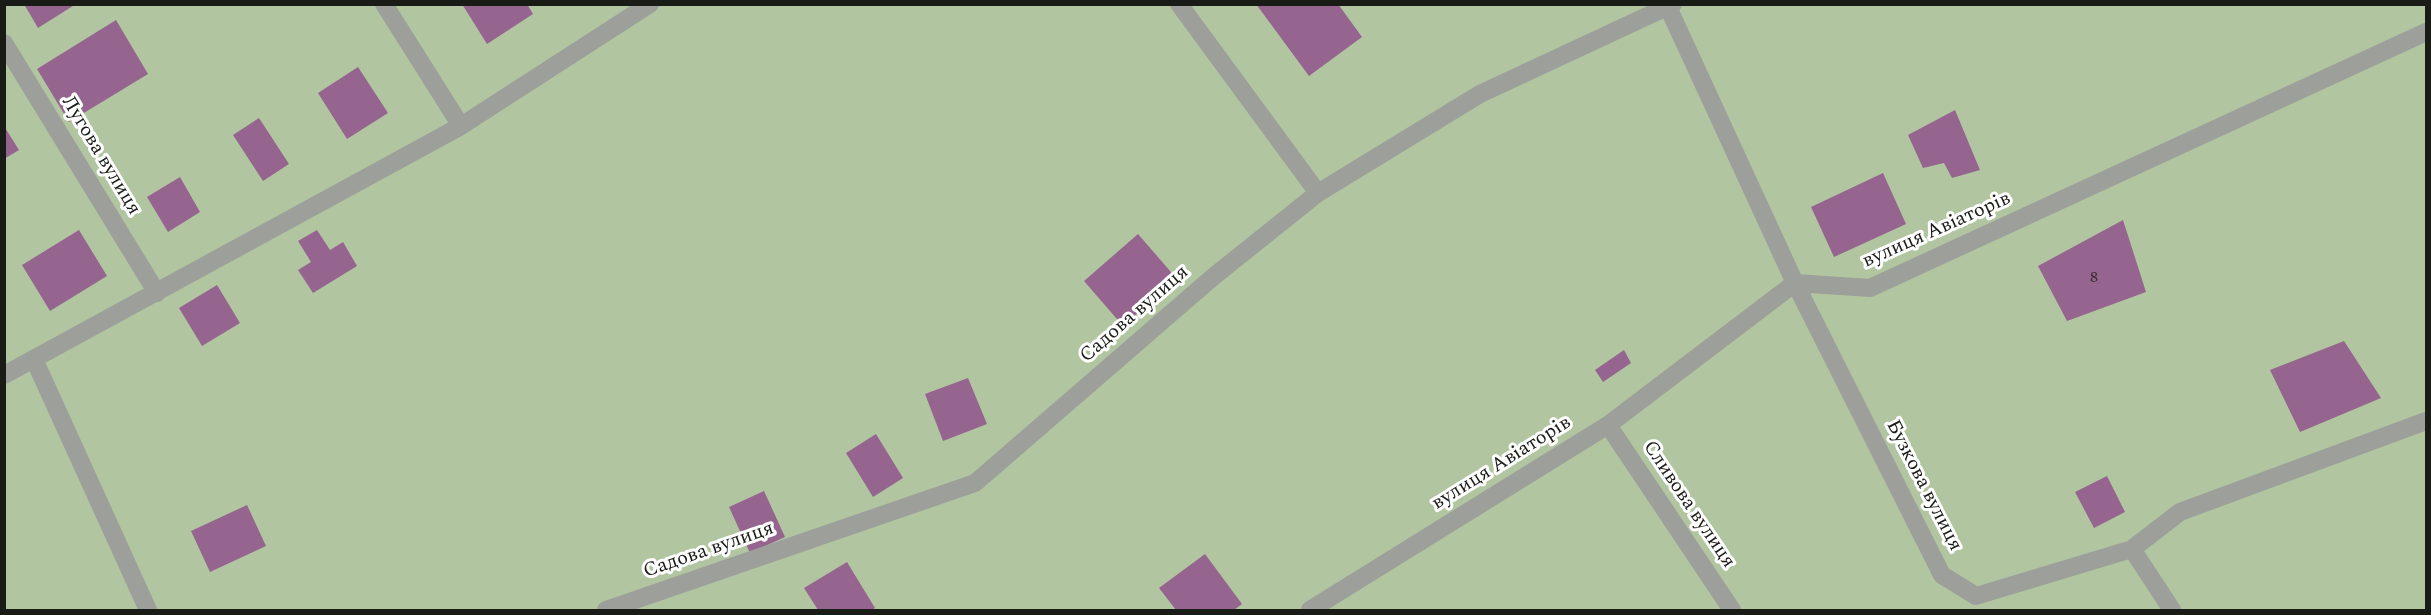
<!DOCTYPE html>
<html>
<head>
<meta charset="utf-8">
<style>
  body { margin:0 }
  #map { position:relative; width:2431px; height:615px; overflow:hidden; background:#ebf3e4; font-family:Spectral,serif }
  canvas { display:block }
  .frame { position:absolute; inset:0; border:6px solid #181b16; pointer-events:none }
</style>
</head>
<body>
<div id="map">
<canvas width="2431" height="615"></canvas>
<div class="frame"></div>
</div>
<script>
const context = document.querySelector('canvas').getContext('2d');
context.lineJoin = 'round';
function fillPath(path, color) {
  context.fillStyle = color;
  context.fill(path, 'evenodd');
}
function shape(rows) {
  const path = new Path2D();
  for (const r of rows) {
    path.moveTo(r[0], r[1]);
    for (let i = 2; i < r.length; i += 2) path.lineTo(r[i], r[i + 1]);
  }
  return path;
}
function stroke(path, color, width, dash) {
  context.strokeStyle = color;
  context.lineWidth = width;
  context.lineCap = dash ? 'butt' : 'round';
  context.setLineDash(dash || []);
  context.stroke(path);
}
function label(font, color, halo, rows, align = 'center') {
  context.font = font + ' Spectral,serif';
  context.lineWidth = 6;
  context.setLineDash([]);
  context.textBaseline = 'middle';
  context.strokeStyle = halo;
  context.fillStyle = color;
  for (const [text, x, y, turn = 0] of rows) {
    context.save();
    context.translate(x, y);
    context.rotate((+turn || 0) * Math.PI / 180);
    context.textAlign = isNaN(turn) ? turn : align;
    if (halo) context.strokeText(text, 0, 0);
    context.fillText(text, 0, 0);
    context.restore();
  }
}
fillPath(shape([
  [4,5,2426,5,2426,610,5,610]
]), '#b1c5a1');
fillPath(shape([
  [24,4,76,4,38,28],
  [462,4,527,4,533,14,487,44],
  [1256,4,1338,4,1362,37,1309,76],
  [116,20,148,74,69,122,37,69],
  [358,67,388,113,347,139,318,93],
  [1955,110,1980,170,1952,178,1944,163,1923,168,1908,135],
  [259,118,289,164,263,181,233,135],
  [4,126,19,150,4,159],
  [1883,173,1906,224,1834,257,1811,207],
  [180,177,200,212,168,232,147,197],
  [2123,220,2146,292,2067,321,2038,266],
  [79,230,107,276,50,311,22,265],
  [317,230,330,250,343,242,357,266,313,293,298,270,311,262,298,241],
  [1138,234,1177,279,1123,326,1084,281],
  [217,285,240,323,202,346,179,308],
  [2344,341,2381,398,2300,432,2270,370],
  [1624,350,1631,363,1603,382,1595,370],
  [968,378,987,424,943,441,925,394],
  [876,434,903,478,873,497,846,453],
  [2107,476,2125,512,2094,528,2075,492],
  [764,491,785,537,750,553,729,507],
  [247,505,266,546,210,572,191,531],
  [1205,554,1242,604,1234,610,1176,610,1159,588],
  [847,562,875,608,872,610,818,610,804,588]
]), '#95658f');
stroke(shape([
  [384,4,461,126],
  [1179,4,1318,193],
  [1668,7,1795,283,1942,575,1976,596,2132,549,2180,512,2426,421],
  [4,43,157,293],
  [34,359,148,610],
  [4,375,461,126,650,4],
  [1608,425,1732,610],
  [2132,549,2172,610],
  [606,610,975,483,1213,277,1318,193,1480,94,1673,4],
  [1310,610,1608,425,1795,283,1870,288,2426,32]
]), '#9da09a', 18);
label('16px', '#372e34', null, [
  ["8",2094,279]
]);
label('20px', '#181b16', '#fff', [
  ["Лугова вулиця",100,156,59],
  ["вулиця Авіаторів",1937,231,-24],
  ["Садова вулиця",1135,315,-41],
  ["вулиця Авіаторів",1502,464,-32],
  ["Бузкова вулиця",1923,486,63],
  ["Сливова вулиця",1688,505,56],
  ["Садова вулиця",709,551,-19]
]);
</script>
</body>
</html>
